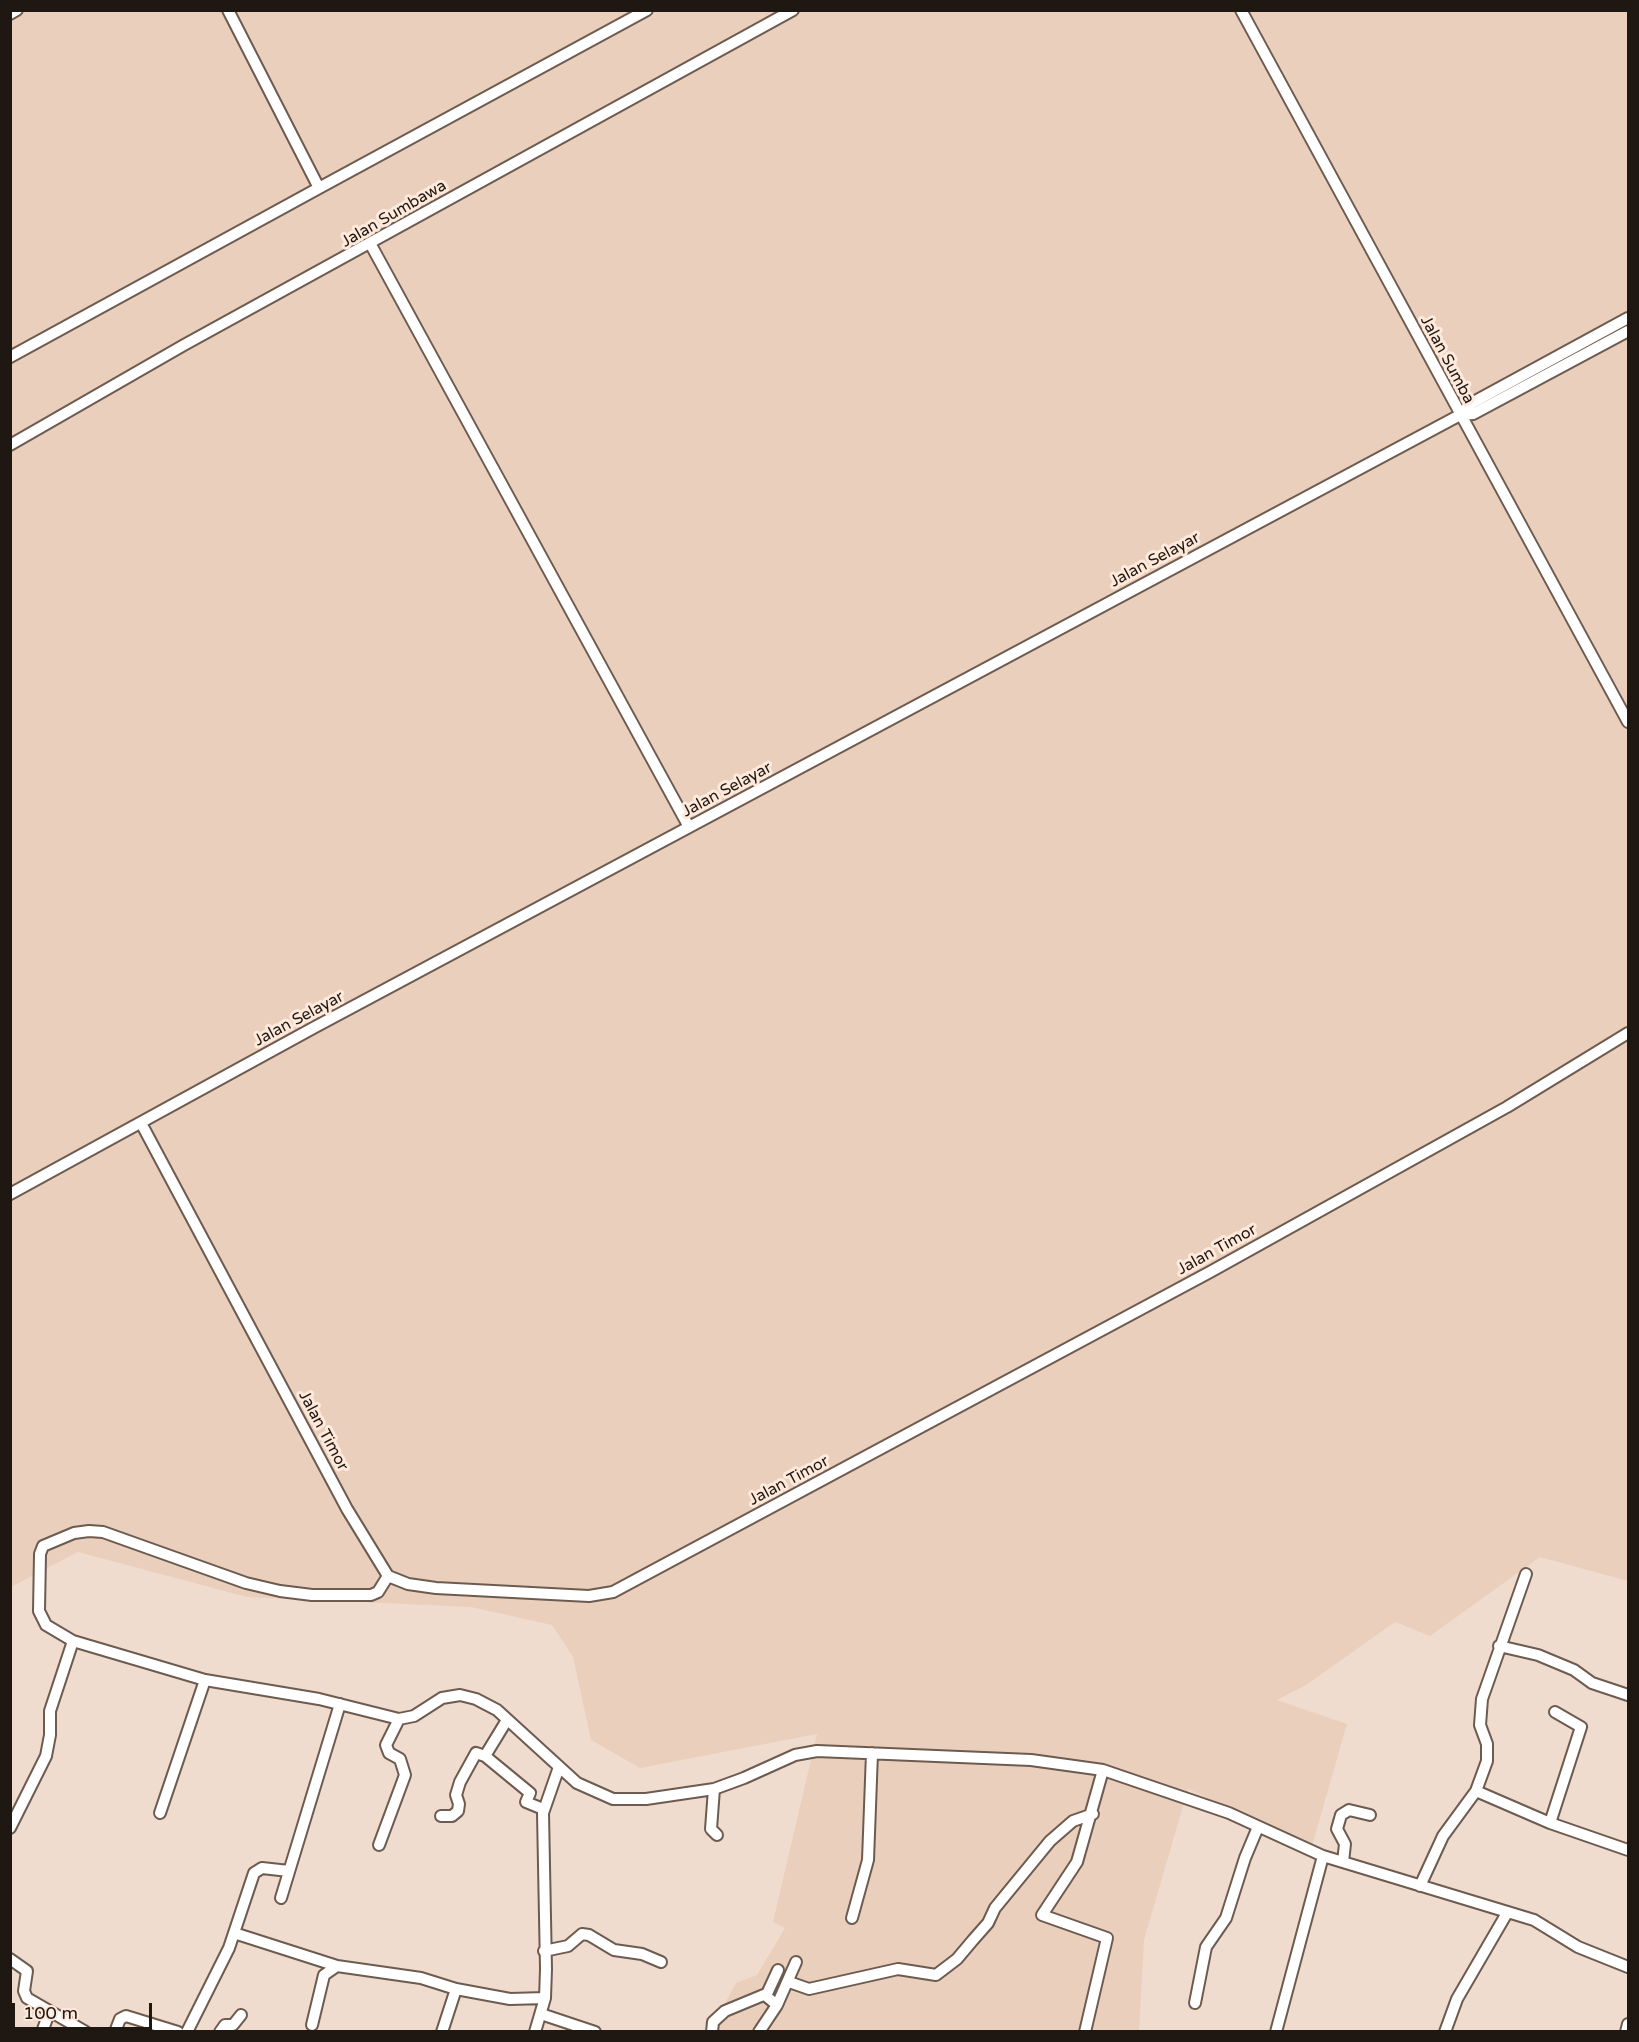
<!DOCTYPE html>
<html>
<head>
<meta charset="utf-8">
<style>
  body { margin:0 }
  #map { position:relative; width:1639px; height:2042px; overflow:hidden; background:#f0dcce; font-family:"Varela Round",sans-serif }
  canvas { display:block }
  .frame { position:absolute; inset:0; border:12px solid #1e1712; pointer-events:none }
  .scale { position:absolute; left:12px; top:2003px; width:140px; height:27px; box-sizing:border-box; border:3px solid #1e1712; border-top:0; padding-left:8px; font-size:18px; line-height:21px; white-space:nowrap; color:#1e1712; -webkit-text-stroke:4px #fee9db; paint-order:stroke }
</style>
</head>
<body>
<div id="map">
<canvas width="1639" height="2042"></canvas>
<div class="frame"></div>
<div class="scale">100 m</div>
</div>
<script>
const context = document.querySelector('canvas').getContext('2d');
context.lineJoin = 'round';
function fillPath(path, color) {
  context.fillStyle = color;
  context.fill(path, 'evenodd');
}
function shape(rows) {
  const path = new Path2D();
  for (const r of rows) {
    path.moveTo(r[0], r[1]);
    for (let i = 2; i < r.length; i += 2) path.lineTo(r[i], r[i + 1]);
  }
  return path;
}
function stroke(path, color, width, dash) {
  context.strokeStyle = color;
  context.lineWidth = width;
  context.lineCap = dash ? 'butt' : 'round';
  context.setLineDash(dash || []);
  context.stroke(path);
}
function label(font, color, halo, rows, align = 'center') {
  context.font = font + ' "Varela Round",sans-serif';
  context.lineWidth = 6;
  context.setLineDash([]);
  context.textBaseline = 'middle';
  context.strokeStyle = halo;
  context.fillStyle = color;
  for (const [text, x, y, turn = 0] of rows) {
    context.save();
    context.translate(x, y);
    context.rotate((+turn || 0) * Math.PI / 180);
    context.textAlign = isNaN(turn) ? turn : align;
    if (halo) context.strokeText(text, 0, 0);
    context.fillText(text, 0, 0);
    context.restore();
  }
}
fillPath(shape([
  [11,11,1628,11,1628,1581,1540,1557,1430,1636,1395,1622,1306,1685,1277,1700,1347,1724,1312,1846,1188,1789,1144,1940,1139,2032,710,2031,736,1983,757,1975,785,1928,773,1922,817,1734,640,1768,591,1740,573,1657,552,1625,471,1607,247,1597,78,1552,11,1587]
]), '#eacfbd');
const minor = shape([
  [228,10,319,188,647,10],
  [1241,10,1628,722],
  [10,14,17,10],
  [371,245,689,827],
  [1628,318,1470,404,1460,415,1473,414,1628,331],
  [10,357,319,188],
  [10,445,184,345,793,10],
  [141,1123,347,1509,388,1576,408,1584,436,1588,589,1596,613,1592,1210,1272,1507,1107,1628,1033],
  [10,1194,315,1027,1460,415],
  [388,1576,378,1592,371,1595,312,1595,280,1591,246,1583,103,1532,89,1531,74,1533,43,1546,40,1554,39,1611,46,1625,73,1641,205,1680,319,1699,399,1719,414,1716,442,1698,460,1695,476,1699,497,1710,577,1783,613,1799,646,1799,714,1789,744,1778,795,1755,817,1751,1031,1760,1103,1770,1229,1813,1323,1856,1534,1920,1578,1947,1628,1967],
  [1499,1646,1538,1655,1574,1670,1592,1683,1628,1695],
  [485,1756,530,1793,526,1802,543,1809],
  [714,1789,711,1829,717,1835],
  [1476,1791,1550,1823,1628,1850],
  [160,1813,205,1680],
  [441,1816,452,1816,458,1811,459,1804,456,1795,460,1782,476,1753,485,1756,507,1720],
  [1550,1823,1581,1727,1555,1712],
  [10,1828,46,1756,50,1735,50,1711,73,1641],
  [379,1845,405,1775,400,1759,389,1753,386,1745,399,1719],
  [1343,1862,1345,1844,1337,1829,1341,1815,1349,1810,1370,1815],
  [1420,1886,1443,1836,1476,1791,1487,1761,1487,1744,1480,1725,1482,1699,1526,1574],
  [281,1898,340,1704],
  [852,1918,868,1860,872,1753],
  [234,1933,337,1966,421,1978,456,1989,510,1999,545,1998],
  [544,1951,568,1946,582,1934,589,1935,614,1950,642,1954,661,1962],
  [10,1959,27,1971,24,1991,27,1998,86,2032],
  [789,1982,809,1989,898,1969,936,1975,957,1959,973,1940,988,1923,995,1908,1050,1841,1073,1821,1093,1814],
  [1195,2003,1206,1947,1226,1918,1245,1858,1258,1827],
  [777,2005,766,1996,778,1970],
  [541,2014,595,2032],
  [312,2025,324,1975,337,1966],
  [42,2032,49,2013],
  [115,2032,120,2019,126,2016,178,2032],
  [187,2032,229,1948,254,1873,262,1868,289,1871],
  [220,2032,225,2025,233,2025,241,2015],
  [442,2032,456,1989],
  [535,2032,545,1998,546,1969,543,1813,559,1767],
  [712,2032,713,2022,725,2011,766,1994],
  [759,2032,777,2005,796,1962],
  [1085,2032,1107,1938,1042,1915,1077,1862,1103,1770],
  [1276,2032,1323,1856],
  [1445,2032,1457,1999,1507,1913],
  [1626,2032,1628,2024]
]);
stroke(minor, '#6d5b50', 14);
stroke(minor, '#fff', 10);
label('16px', '#1e1712', '#fee9db', [
  ["Jalan Sumbawa",394,214,-30],
  ["Jalan Sumba",1447,360,62],
  ["Jalan Selayar",1155,560,-28],
  ["Jalan Selayar",727,790,-28],
  ["Jalan Selayar",299,1019,-28],
  ["Jalan Timor",1217,1250,-29],
  ["Jalan Timor",323,1431,62],
  ["Jalan Timor",789,1481,-28]
]);
</script>
</body>
</html>
